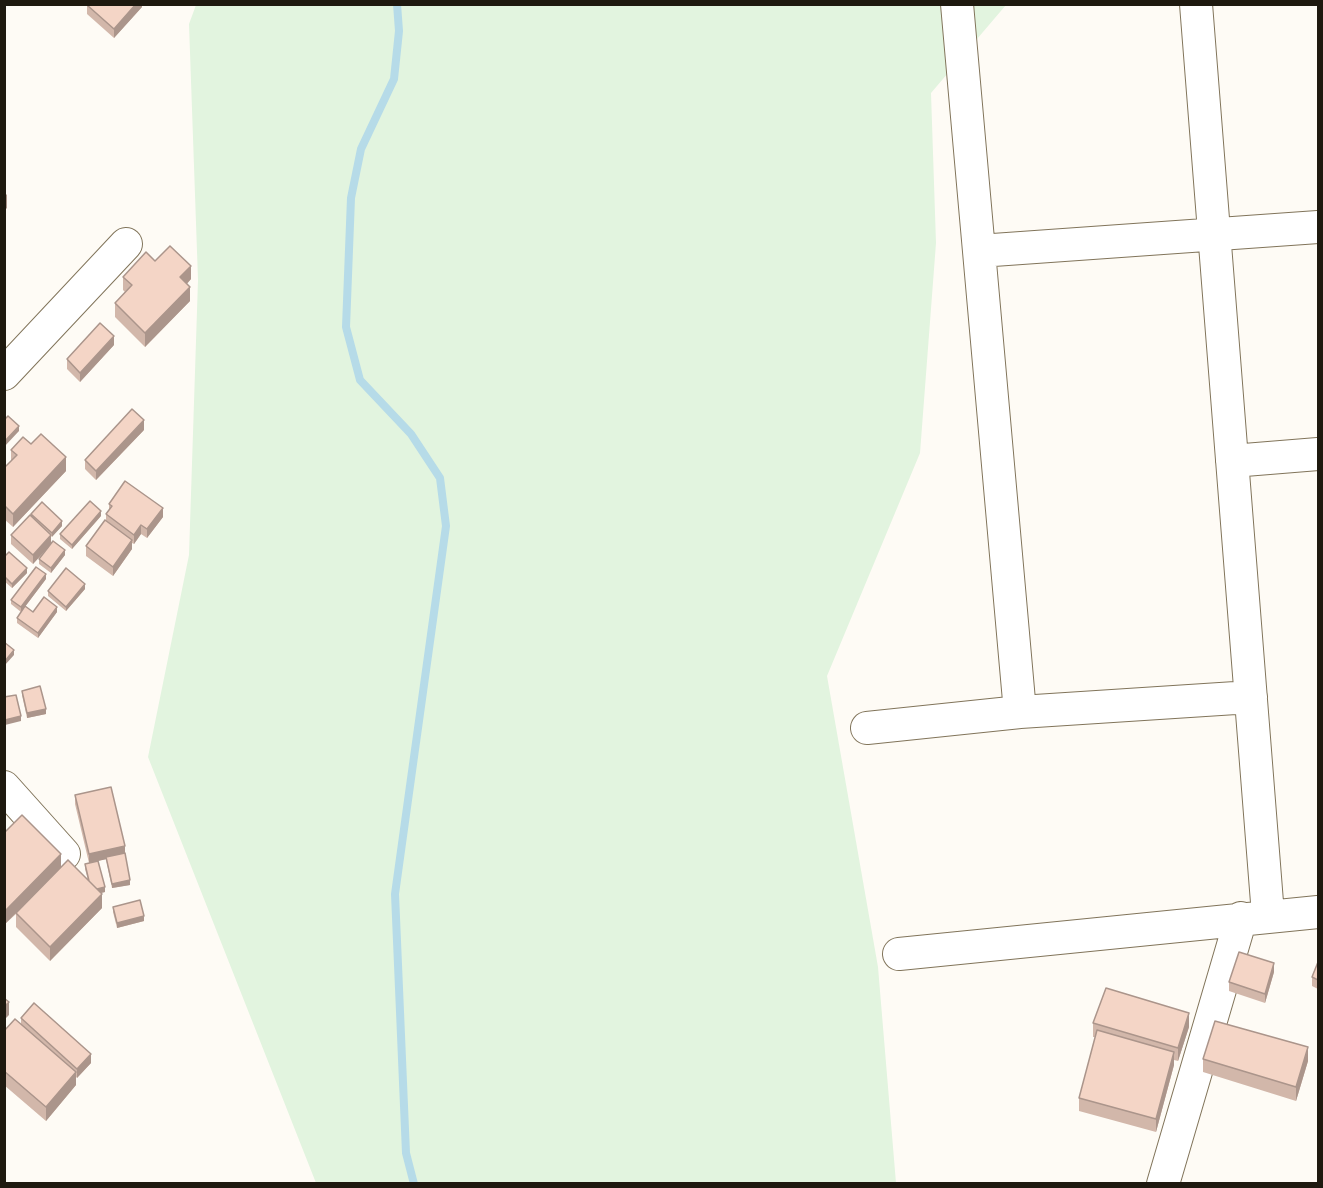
<!DOCTYPE html>
<html>
<head>
<meta charset="utf-8">
<style>
  body { margin:0 }
  #map { position:relative; width:1323px; height:1188px; overflow:hidden; background:#fefbf5; font-family:Signika,sans-serif }
  canvas { display:block }
  .frame { position:absolute; inset:0; border:6px solid #1e190f; pointer-events:none }
</style>
</head>
<body>
<div id="map">
<canvas width="1323" height="1188"></canvas>
<div class="frame"></div>
</div>
<script>
const context = document.querySelector('canvas').getContext('2d');
context.lineJoin = 'round';
function fillPath(path, color) {
  context.fillStyle = color;
  context.fill(path, 'evenodd');
}
function shape(rows) {
  const path = new Path2D();
  for (const r of rows) {
    path.moveTo(r[0], r[1]);
    for (let i = 2; i < r.length; i += 2) path.lineTo(r[i], r[i + 1]);
  }
  return path;
}
function stroke(path, color, width, dash) {
  context.strokeStyle = color;
  context.lineWidth = width;
  context.lineCap = dash ? 'butt' : 'round';
  context.setLineDash(dash || []);
  context.stroke(path);
}
fillPath(shape([
  [196,5,1006,5,931,93,936,243,920,453,827,676,878,967,896,1183,316,1183,148,757,189,555,198,280,189,24]
]), '#e2f4df');
stroke(shape([
  [397,4,399,31,394,79,361,149,351,198,346,327,360,380,411,434,440,478,446,526,395,894,406,1153,414,1184]
]), '#b6dbe8', 8);
const minor = shape([
  [957,4,1020,712],
  [1196,4,1268,915],
  [979,251,1318,227],
  [4,374,126,244],
  [1232,461,1318,454],
  [867,728,1020,712,1251,697],
  [4,787,64,854],
  [899,954,1318,912],
  [1163,1184,1241,918]
]);
stroke(minor, '#81745a', 34);
stroke(minor, '#fff', 32);
fillPath(shape([
  [142,4,142,7,114,38,87,14,87,5],
  [155,261,191,279,187,284,190,301,145,347,115,317,115,303,125,292,123,290,123,277],
  [114,345,80,382,67,369,67,359],
  [144,430,96,480,85,469,85,460],
  [31,444,66,471,13,527,4,519,4,464,6,466,11,461,11,450],
  [109,504,163,517,147,538,141,534,134,544,132,543,132,549,113,576,86,556,86,546,106,520,106,514,109,511],
  [31,514,62,526,51,537,51,542,65,555,51,573,39,564,39,559,46,550,33,564,11,544,11,535,31,516],
  [101,516,72,549,60,539,60,534],
  [4,557,27,573,12,588,4,581],
  [46,579,21,612,11,604,11,600],
  [85,589,66,611,48,596,48,591],
  [33,612,57,612,38,638,17,623,17,618],
  [22,691,46,714,27,718,22,695],
  [75,795,125,854,130,885,112,888,106,859,89,863,75,804],
  [4,833,61,867,88,880,85,869,85,864,105,892,101,893,102,908,50,961,16,927,16,914,5,924,4,924],
  [113,907,144,921,117,928,113,912],
  [1318,962,1318,989,1312,986,1312,977],
  [1274,972,1265,1003,1229,991,1229,982],
  [21,1018,91,1063,77,1078,76,1077,76,1085,46,1121,4,1085,4,1031,21,1024],
  [1093,1023,1189,1027,1178,1061,1174,1060,1174,1065,1156,1132,1079,1111,1079,1098,1095,1037,1093,1037],
  [1203,1059,1308,1061,1296,1101,1203,1072]
]), '#d2b7aa');
fillPath(shape([
  [136,4,142,4,142,7,114,38,114,29],
  [7,194,7,208,4,211,4,197],
  [191,266,191,279,180,291,180,277],
  [190,287,190,301,145,347,145,333],
  [114,336,114,345,80,382,80,373],
  [144,420,144,430,96,480,96,471],
  [19,426,19,431,4,447,4,442],
  [66,457,66,471,13,527,13,514],
  [163,508,163,517,147,538,147,529],
  [101,511,101,516,72,549,72,545],
  [62,521,62,526,52,537,52,533],
  [141,525,141,534,134,544,134,535],
  [51,535,51,544,33,564,33,555],
  [132,540,132,549,113,576,113,567],
  [65,550,65,555,51,573,51,568],
  [27,568,27,573,12,588,12,584],
  [46,574,46,579,21,612,21,607],
  [85,584,85,589,66,611,66,607],
  [57,607,57,612,38,638,38,633],
  [14,650,14,655,5,665,5,661],
  [46,709,46,714,27,718,27,713],
  [21,716,21,721,5,725,5,720],
  [125,846,125,855,89,863,89,854],
  [61,854,61,868,5,924,5,911],
  [130,880,130,885,112,888,112,884],
  [105,887,105,892,92,895,92,890],
  [102,894,102,908,50,961,50,947],
  [144,916,144,921,117,928,117,923],
  [1274,963,1274,972,1265,1003,1265,994],
  [9,1002,9,1015,4,1020,4,1007],
  [1189,1013,1189,1027,1178,1061,1178,1048],
  [1308,1047,1308,1061,1296,1101,1296,1087],
  [1174,1052,1174,1065,1156,1132,1156,1119],
  [91,1054,91,1063,77,1078,77,1069],
  [76,1072,76,1085,46,1121,46,1107]
]), '#ab958b');
const building = shape([
  [88,4,136,4,114,29,87,5,88,4],
  [170,246,191,266,180,277,190,287,145,333,115,303,132,285,123,277,146,252,155,261,170,246],
  [100,323,114,336,80,373,67,359,100,323],
  [132,409,144,420,96,471,85,460,132,409],
  [8,416,19,426,4,442,4,420,8,416],
  [41,434,66,457,13,514,4,505,4,464,6,466,17,455,11,450,23,437,31,444,41,434],
  [125,481,163,508,147,529,141,525,134,535,106,514,112,506,109,504,125,481],
  [90,501,101,511,72,545,60,534,90,501],
  [42,502,62,521,52,533,31,514,42,502],
  [30,515,51,535,33,555,11,535,30,515],
  [105,520,132,540,113,567,86,546,105,520],
  [53,541,65,550,51,568,39,559,53,541],
  [9,552,27,568,12,584,4,576,4,557,9,552],
  [36,567,46,574,21,607,11,600,36,567],
  [66,568,85,584,66,607,48,591,66,568],
  [44,597,57,607,38,633,17,618,25,606,33,612,44,597],
  [4,642,14,650,5,661,4,660,4,642],
  [40,686,46,709,27,713,22,691,40,686],
  [16,695,21,716,5,720,4,697,16,695],
  [111,787,125,846,89,854,75,795,111,787],
  [22,815,61,854,5,911,4,833,22,815],
  [125,853,130,880,112,884,106,857,125,853],
  [68,860,102,894,50,947,16,913,68,860],
  [98,861,105,887,97,889,89,881,85,864,98,861],
  [140,900,144,916,117,923,113,907,140,900],
  [1239,952,1274,963,1265,994,1229,982,1239,952],
  [1318,962,1318,980,1312,977,1318,962],
  [1106,988,1189,1013,1178,1048,1093,1023,1106,988],
  [4,998,9,1002,4,1007,4,998],
  [34,1003,91,1054,77,1069,21,1018,34,1003],
  [15,1019,76,1072,46,1107,4,1071,4,1031,15,1019],
  [1215,1021,1308,1047,1296,1087,1203,1059,1215,1021],
  [1097,1030,1174,1052,1156,1119,1079,1098,1097,1030]
]);
fillPath(building, '#f4d5c6');
stroke(building, '#ab958b', 1.5);
</script>
</body>
</html>
